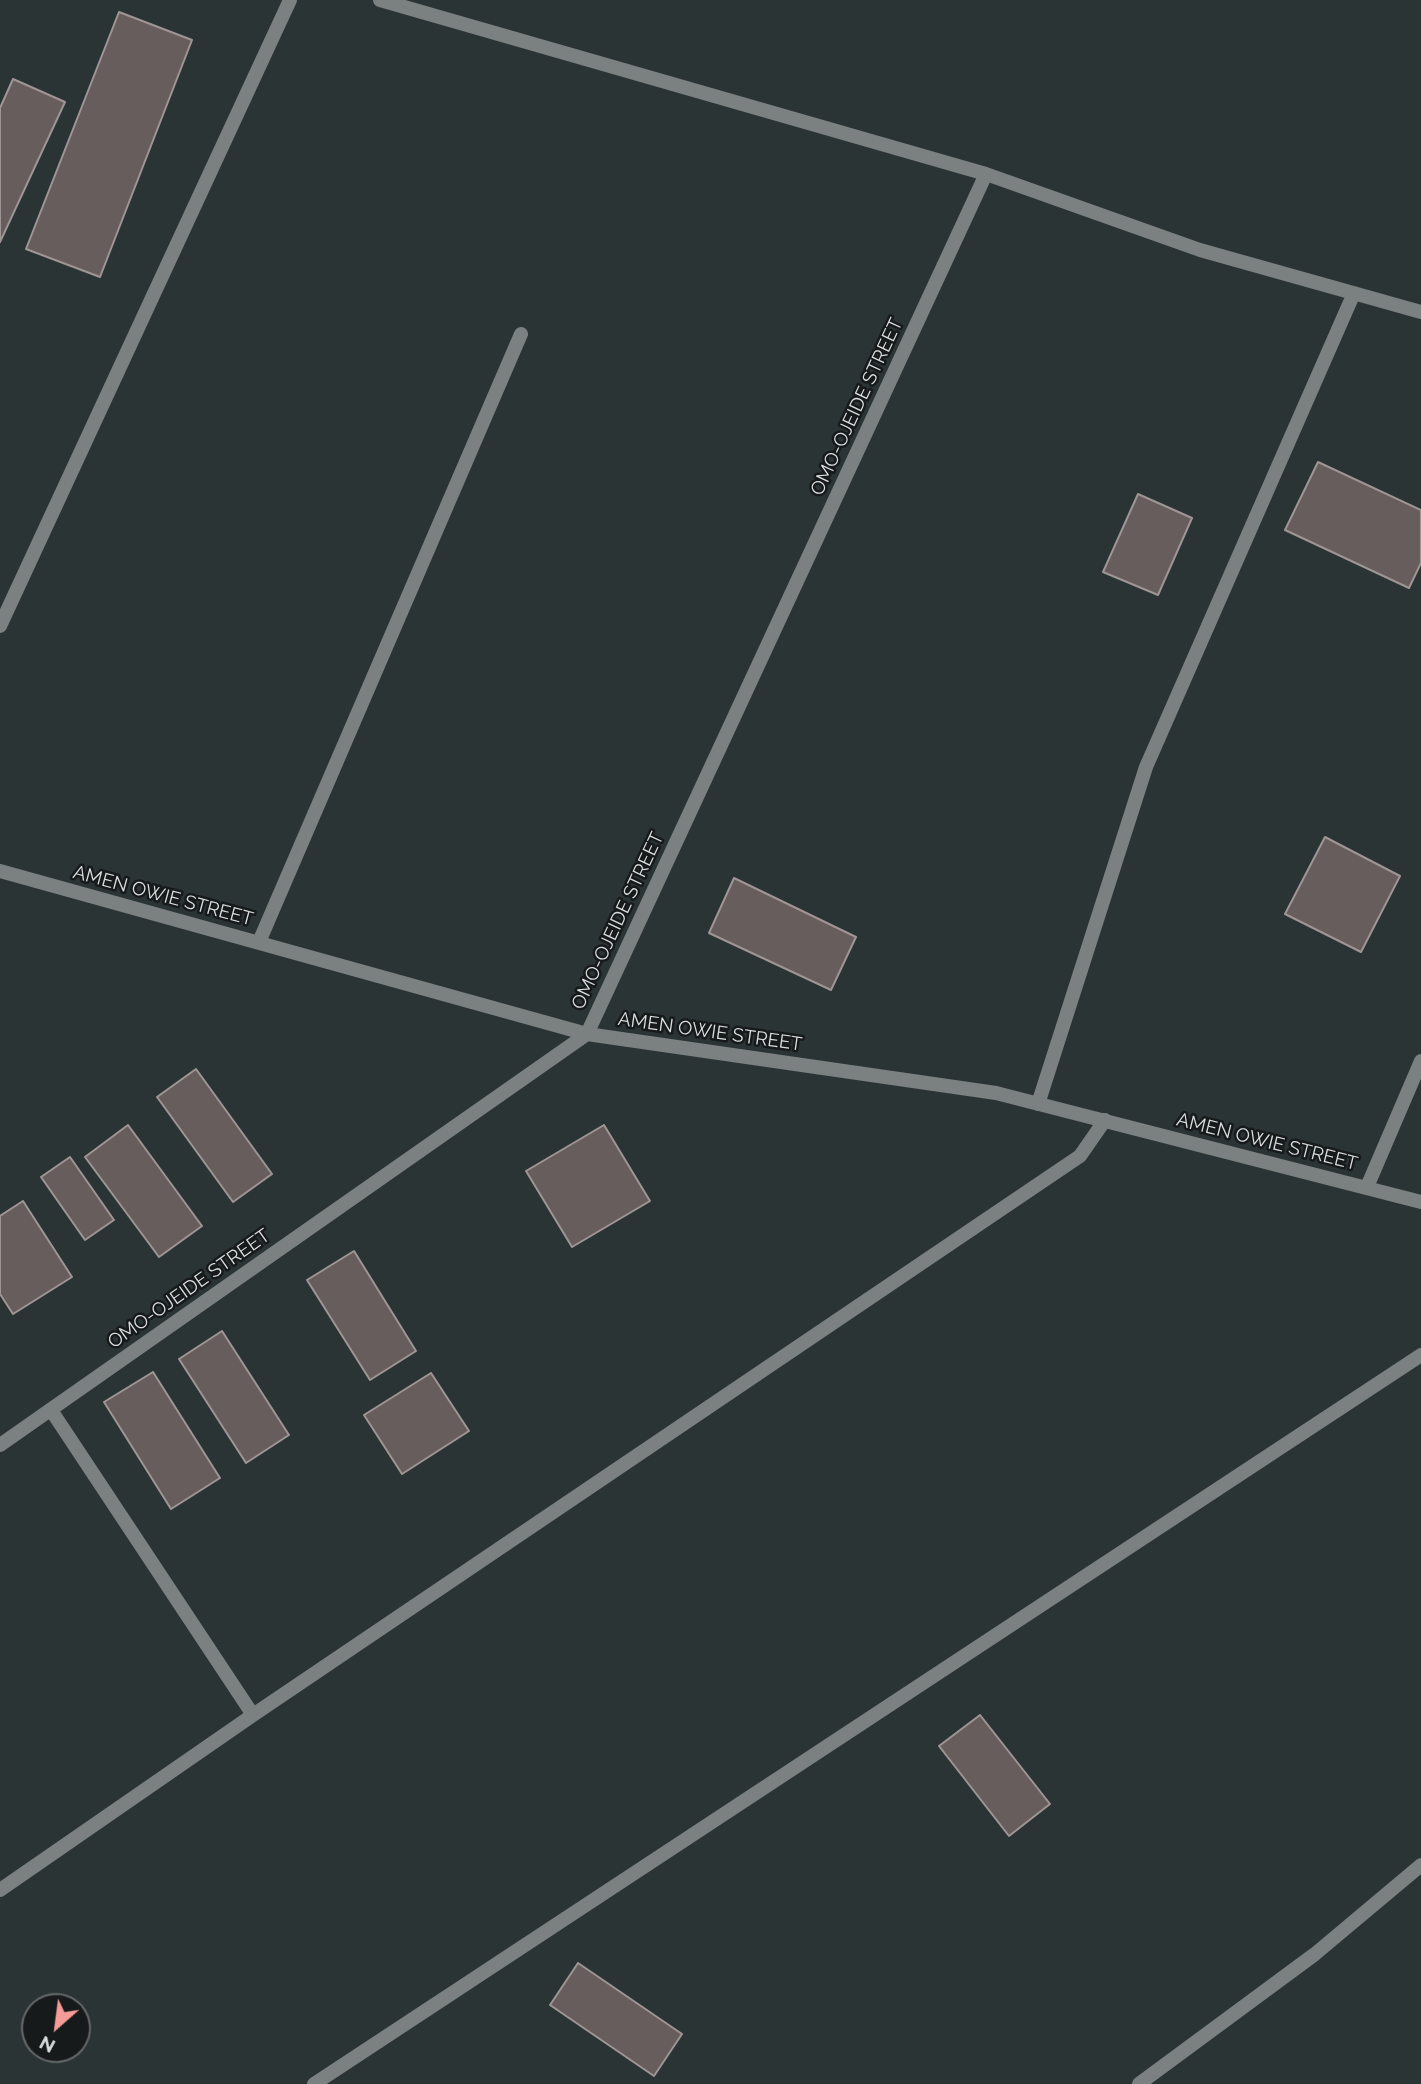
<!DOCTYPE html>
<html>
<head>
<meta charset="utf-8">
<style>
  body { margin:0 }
  #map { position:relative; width:1421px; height:2084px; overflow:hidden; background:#2b3434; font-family:Raleway,sans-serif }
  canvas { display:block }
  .north { position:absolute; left:21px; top:1993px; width:70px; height:70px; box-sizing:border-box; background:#171a1a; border:2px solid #646868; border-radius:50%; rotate:208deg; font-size:19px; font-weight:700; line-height:28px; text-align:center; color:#d8dddd }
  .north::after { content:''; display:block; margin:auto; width:24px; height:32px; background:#f59b98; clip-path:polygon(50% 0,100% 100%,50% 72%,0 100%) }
</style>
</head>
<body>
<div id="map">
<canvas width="1421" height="2084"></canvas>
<div class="north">N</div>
</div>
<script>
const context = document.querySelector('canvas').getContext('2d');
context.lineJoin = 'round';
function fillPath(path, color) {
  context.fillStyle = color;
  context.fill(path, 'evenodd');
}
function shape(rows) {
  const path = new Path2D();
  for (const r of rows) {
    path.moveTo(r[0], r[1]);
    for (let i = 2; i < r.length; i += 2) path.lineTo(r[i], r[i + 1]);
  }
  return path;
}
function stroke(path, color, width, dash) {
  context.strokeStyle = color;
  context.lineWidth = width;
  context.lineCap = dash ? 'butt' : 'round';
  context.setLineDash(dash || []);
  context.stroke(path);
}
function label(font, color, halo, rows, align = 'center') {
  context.font = font + ' Raleway,sans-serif';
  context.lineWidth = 5;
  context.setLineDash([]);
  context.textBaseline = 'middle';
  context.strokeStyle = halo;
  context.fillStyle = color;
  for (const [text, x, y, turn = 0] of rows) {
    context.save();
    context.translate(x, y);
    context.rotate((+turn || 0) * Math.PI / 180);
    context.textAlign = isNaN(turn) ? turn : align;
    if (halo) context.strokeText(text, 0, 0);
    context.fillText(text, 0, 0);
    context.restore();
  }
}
const building = shape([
  [119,12,192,40,100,277,26,249,119,12],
  [13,79,65,102,0,242,0,108,13,79],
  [1318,462,1421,510,1421,563,1409,588,1285,530,1318,462],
  [1138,494,1192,518,1158,595,1103,572,1138,494],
  [1325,837,1400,876,1361,952,1285,914,1325,837],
  [734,878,856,937,831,990,709,933,734,878],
  [196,1069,272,1174,233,1202,157,1097,196,1069],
  [128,1125,202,1226,159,1257,85,1157,128,1125],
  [604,1125,650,1201,572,1247,526,1171,604,1125],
  [70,1157,114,1220,85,1240,41,1177,70,1157],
  [23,1201,72,1277,13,1314,0,1294,0,1216,23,1201],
  [354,1251,416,1351,370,1380,307,1280,354,1251],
  [222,1331,289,1435,246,1463,179,1359,222,1331],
  [153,1372,220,1478,171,1509,104,1402,153,1372],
  [431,1373,469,1431,402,1474,364,1415,431,1373],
  [980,1715,1050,1804,1009,1836,939,1746,980,1715],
  [578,1963,682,2034,654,2076,550,2005,578,1963]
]);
fillPath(building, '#665d5c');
stroke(building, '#9f9595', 2);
stroke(shape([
  [380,0,986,174,1200,250,1421,312],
  [0,626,290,0],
  [0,871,587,1034,996,1093,1421,1202],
  [259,942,521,334],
  [1038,1104,1146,767,1354,293],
  [1367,1187,1421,1061],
  [51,1410,253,1715],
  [0,1445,587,1034,986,174],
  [0,1890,253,1715,1080,1156,1105,1120],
  [314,2084,1421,1355],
  [1139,2084,1315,1954,1421,1865]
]), '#7b8080', 14);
label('19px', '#d8dddd', '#171a1a', [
  ["OMO-OJEIDE STREET",857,407,-65],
  ["AMEN OWIE STREET",163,896,15],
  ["OMO-OJEIDE STREET",618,921,-65],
  ["AMEN OWIE STREET",710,1032,8],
  ["AMEN OWIE STREET",1267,1142,14],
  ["OMO-OJEIDE STREET",189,1289,-35]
]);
</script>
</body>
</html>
